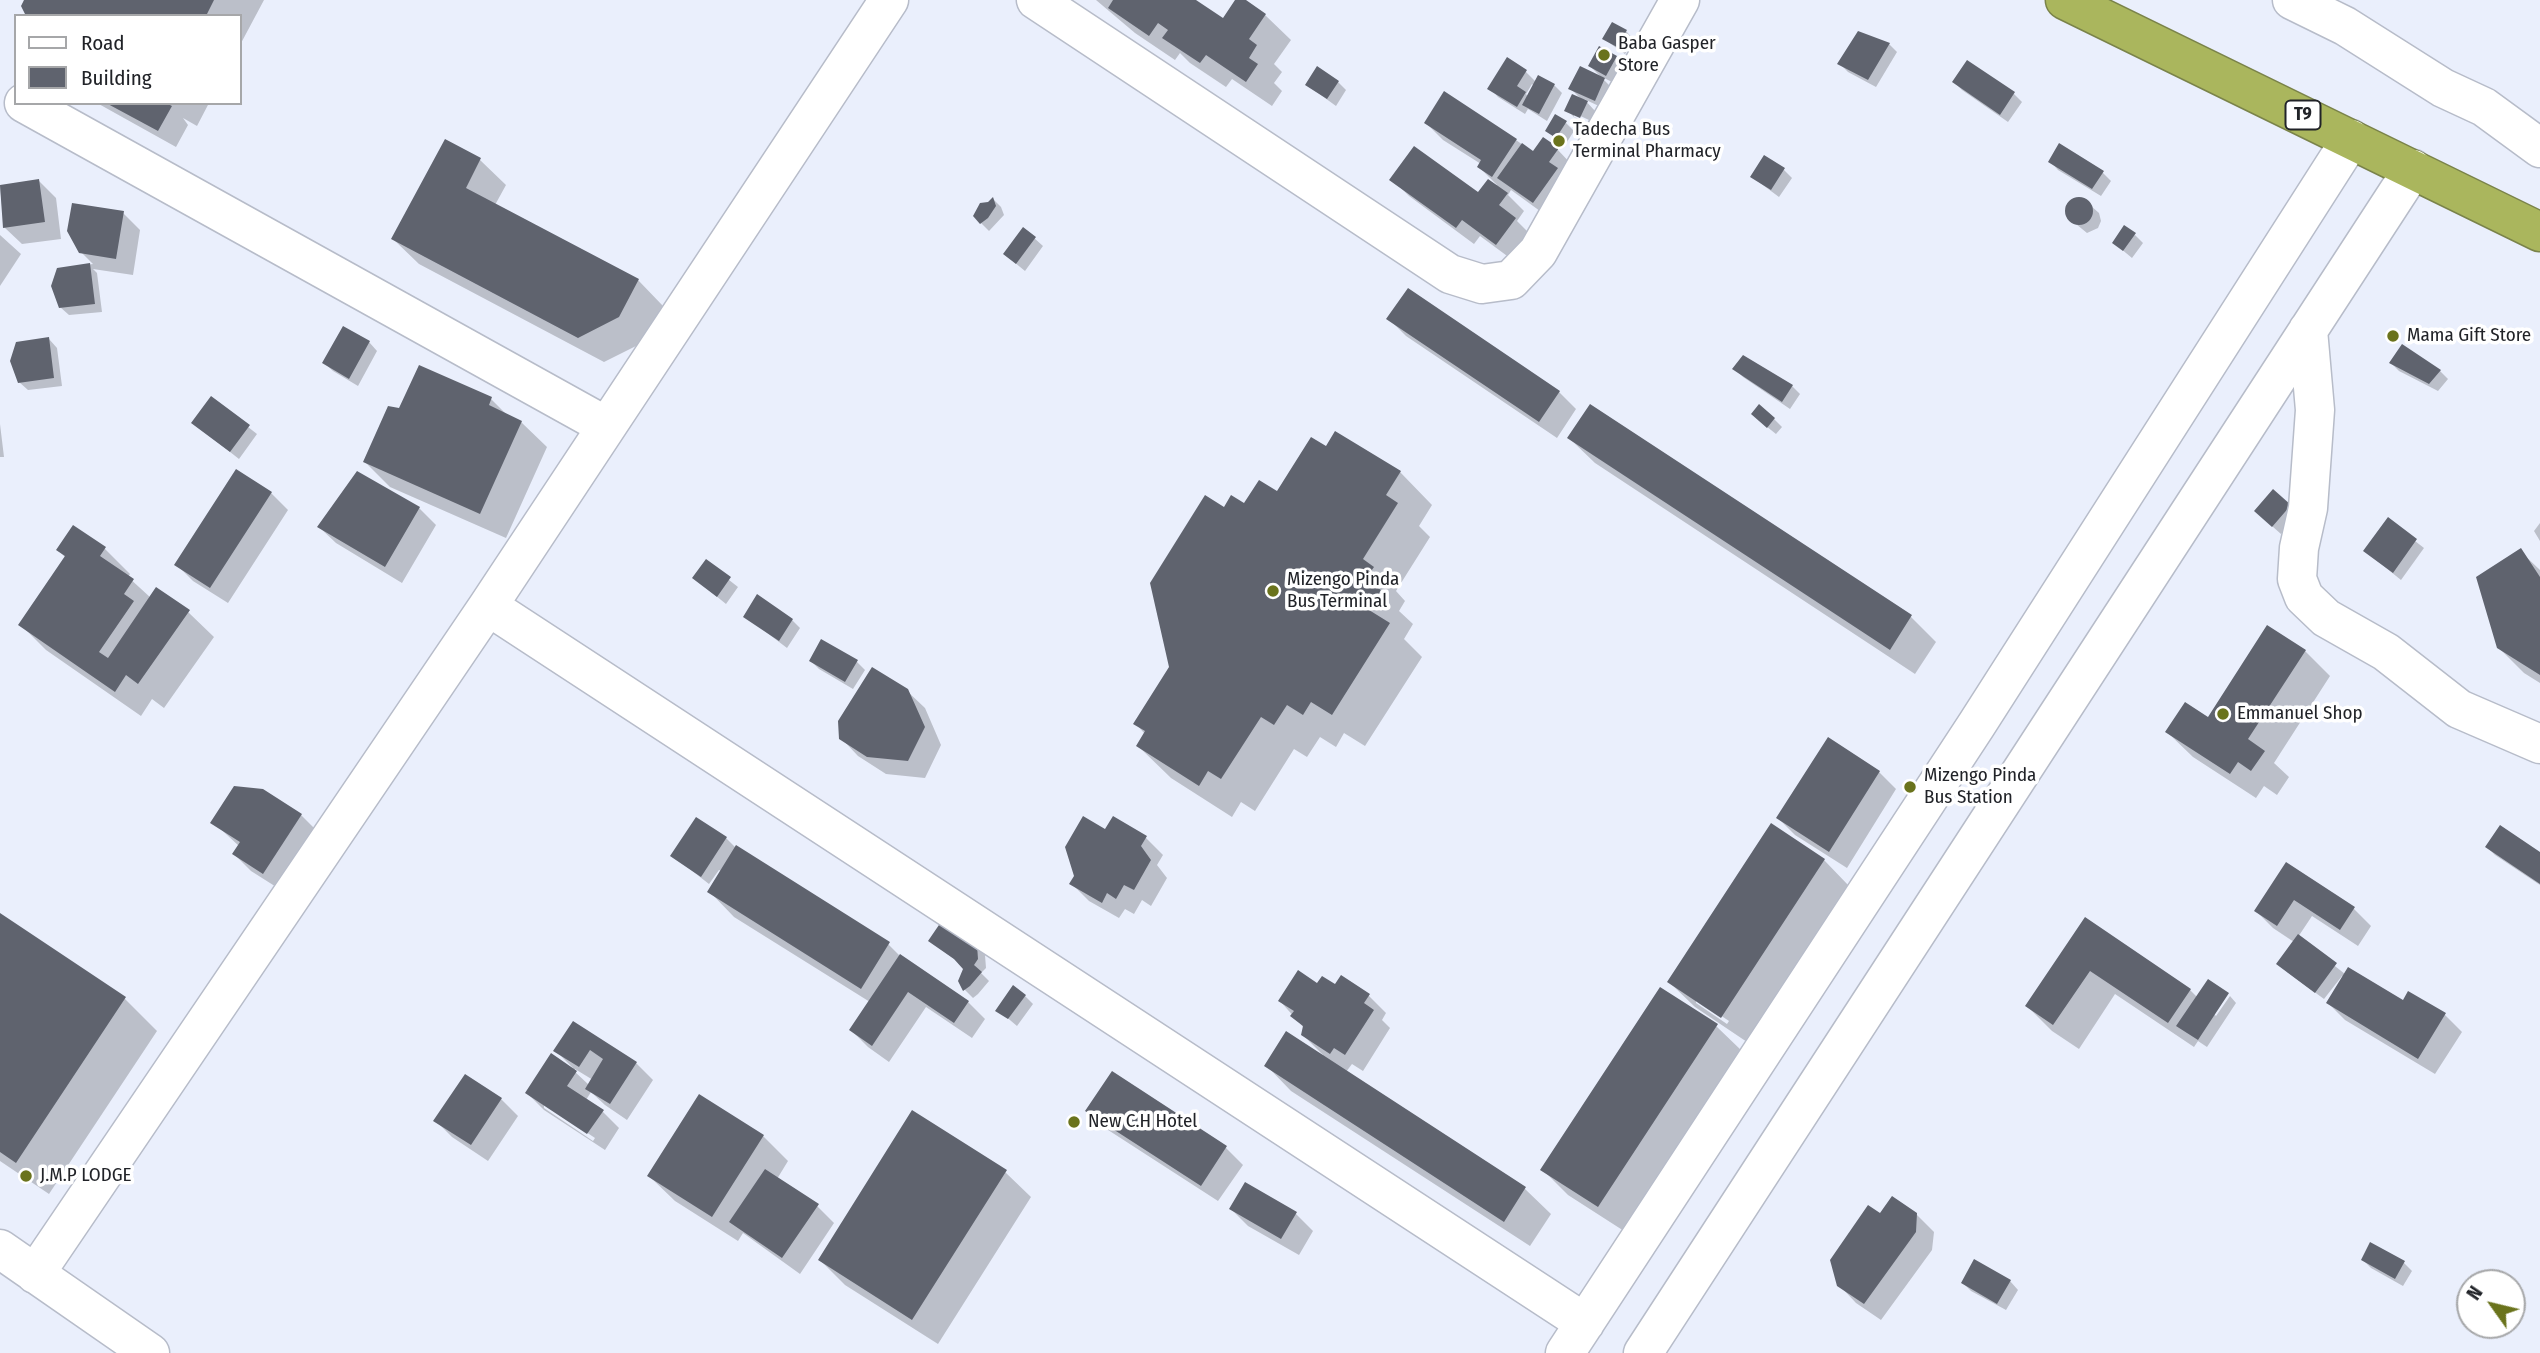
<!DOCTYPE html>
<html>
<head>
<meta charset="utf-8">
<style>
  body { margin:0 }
  #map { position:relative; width:2540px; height:1353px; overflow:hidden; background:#eaeffc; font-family:"Fira Sans Condensed",sans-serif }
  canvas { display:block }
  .legend { position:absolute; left:14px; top:14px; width:228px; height:91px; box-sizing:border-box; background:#fff; border:2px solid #a6a7a9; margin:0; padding:9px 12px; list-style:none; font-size:21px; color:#212328 }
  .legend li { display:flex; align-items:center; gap:14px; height:35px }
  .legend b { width:35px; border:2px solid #a6a7a9 }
  .north { position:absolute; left:2456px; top:1269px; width:70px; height:70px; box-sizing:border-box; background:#fff; border:2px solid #a6a7a9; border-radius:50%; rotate:304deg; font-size:19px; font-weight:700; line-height:28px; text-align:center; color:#212328 }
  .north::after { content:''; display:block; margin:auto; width:24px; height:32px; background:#6a731c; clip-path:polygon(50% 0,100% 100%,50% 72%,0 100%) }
</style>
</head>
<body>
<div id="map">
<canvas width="2540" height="1353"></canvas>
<ul class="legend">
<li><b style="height:9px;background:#fff"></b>Road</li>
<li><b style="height:19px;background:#5f636e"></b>Building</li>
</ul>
<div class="north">N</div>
</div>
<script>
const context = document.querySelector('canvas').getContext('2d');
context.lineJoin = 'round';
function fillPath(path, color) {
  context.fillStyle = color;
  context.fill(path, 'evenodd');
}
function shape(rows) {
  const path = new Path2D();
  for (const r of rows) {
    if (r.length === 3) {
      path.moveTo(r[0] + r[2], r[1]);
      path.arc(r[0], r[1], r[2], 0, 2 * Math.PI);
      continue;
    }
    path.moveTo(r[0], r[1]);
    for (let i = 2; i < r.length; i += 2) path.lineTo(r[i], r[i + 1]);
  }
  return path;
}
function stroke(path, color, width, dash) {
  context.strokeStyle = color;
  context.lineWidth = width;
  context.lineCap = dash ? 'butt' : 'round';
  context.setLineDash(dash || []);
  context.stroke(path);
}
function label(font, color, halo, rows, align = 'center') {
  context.font = font + ' "Fira Sans Condensed",sans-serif';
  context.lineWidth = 7;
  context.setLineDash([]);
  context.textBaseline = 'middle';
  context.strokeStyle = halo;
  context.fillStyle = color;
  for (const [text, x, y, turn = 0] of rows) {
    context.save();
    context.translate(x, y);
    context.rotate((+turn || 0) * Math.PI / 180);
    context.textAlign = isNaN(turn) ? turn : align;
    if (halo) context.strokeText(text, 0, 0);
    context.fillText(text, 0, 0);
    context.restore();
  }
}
fillPath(shape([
  [26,0,264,0,240,45,240,16,27,16],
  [1096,0,1193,0,1224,20,1237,0,1243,0,1265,15,1291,40,1274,64,1282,72,1274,83,1282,91,1272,106,1232,79,1226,87,1190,63,1180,53,1175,60,1135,33],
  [1626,31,1634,40,1625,54,1604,39],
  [1889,44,1897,52,1876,87,1848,72,1840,64],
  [1616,57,1624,65,1614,83,1600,76,1590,66],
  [1507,60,1526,72,1536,82,1554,85,1562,93,1547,121,1528,109,1525,114,1498,97,1490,88],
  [1532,84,1534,86,1528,97,1526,94],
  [1603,79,1612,88,1603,108,1584,99,1595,111,1588,125,1575,118,1567,110,1582,100,1571,89],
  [1574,113,1589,120,1587,123,1574,117],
  [1338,82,1346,90,1336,106,1307,85],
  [1954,82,2014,94,2022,102,2008,122,1962,90],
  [97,103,209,103,197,126,183,118,188,125,176,147],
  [1426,123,1516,140,1534,153,1557,149,1574,167,1551,219,1511,190,1508,195,1524,211,1517,221,1532,236,1514,261,1480,236,1474,244,1409,196,1392,179,1479,195,1497,185,1479,167,1481,164,1443,140],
  [1566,123,1574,131,1565,145,1547,131],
  [445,142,480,160,506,185,495,205,638,280,663,306,644,342,604,362,419,264,393,239],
  [2050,161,2103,173,2111,181,2101,196,2058,170],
  [1784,170,1792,178,1779,197,1752,177],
  [39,181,56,198,61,239,22,244,4,227,0,186],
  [993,199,1001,207,1004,215,989,231,981,223],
  [2083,199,2099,213,2101,221,2098,228,2087,233,2071,220,2068,210,2074,200],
  [123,213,140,230,133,275,93,269,97,273,102,312,69,315,60,307,58,269,93,264,81,252],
  [1024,229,1043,246,1025,271,1014,262],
  [0,235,21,254,0,286],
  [2135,235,2143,243,2132,258,2114,243],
  [1389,319,1559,392,1576,409,1557,438,1406,336],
  [344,328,369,342,377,351,358,386,333,371,324,363],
  [49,339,57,348,62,386,28,390,19,382],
  [2391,363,2440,371,2448,379,2438,391,2399,371],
  [420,367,491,399,509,417,521,422,547,447,506,538,390,487,365,462,400,410],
  [1735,369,1792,386,1800,394,1790,409,1743,377],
  [211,398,257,434,239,459,193,423],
  [1591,406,1911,617,1936,642,1915,674,1595,463,1569,438],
  [1774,419,1782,427,1776,434,1761,422],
  [0,424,4,457,0,457],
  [1326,449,1400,472,1432,505,1419,526,1430,537,1396,591,1405,601,1399,611,1413,624,1404,639,1422,657,1365,746,1344,733,1336,747,1320,737,1307,757,1294,749,1255,811,1241,802,1232,817,1171,778,1138,746,1145,734,1135,723,1171,667,1224,509,1245,505,1277,494],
  [2273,492,2298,514,2281,534,2264,519],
  [271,493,288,510,228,603,193,581,176,564],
  [419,508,436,525,402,583,336,543,319,527],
  [2388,520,2424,548,2401,580,2365,551],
  [2540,523,2540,541,2534,531],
  [74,527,105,549,130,574,128,577,151,598,188,612,214,637,164,708,152,699,141,716,46,650,20,624,66,558,58,550],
  [2520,551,2540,570,2540,683,2524,673,2498,647],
  [706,562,738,587,726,604,694,578],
  [745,616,792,620,800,628,787,648],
  [2305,651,2330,676,2274,763,2289,777,2277,795,2264,786,2256,798,2193,757,2167,732,2208,719],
  [811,661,857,662,865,670,853,689,819,669],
  [907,691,925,708,941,745,925,778,886,774,858,756,841,738],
  [1828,739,1879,772,1896,789,1847,868,1795,835,1778,818],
  [262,790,301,815,318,832,281,890,251,871,234,854,239,846,213,822],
  [697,819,726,838,736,848,888,944,903,959,968,1002,985,1019,972,1038,926,1007,889,1062,868,1047,851,1030,870,1002,734,917,709,891,721,871,719,870,709,884,673,856],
  [1113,819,1146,838,1163,855,1157,865,1167,878,1151,906,1142,900,1134,914,1125,909,1119,918,1089,901,1072,884],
  [2487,847,2540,854,2540,885,2495,855],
  [1824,860,1849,886,1747,1042,1695,1007,1669,982],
  [1696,999,1729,1021,1727,1024,1696,1003],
  [2287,865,2354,909,2371,926,2358,946,2312,916,2298,937,2345,974,2403,1003,2445,1015,2462,1032,2435,1074,2345,1020,2328,1003,2344,977,2342,976,2324,999,2287,972,2294,942,2273,928,2256,911],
  [0,916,125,999,157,1031,49,1194,0,1161],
  [2085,920,2190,990,2216,1016,2230,996,2236,1003,2207,1047,2198,1041,2194,1047,2115,994,2079,1049,2052,1031,2027,1006],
  [930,941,976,947,985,955,986,968,981,973,989,981,978,994,973,998,965,990,965,969,962,965],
  [1342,978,1369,996,1386,1013,1382,1020,1390,1028,1363,1071,1352,1064,1346,1072,1525,1189,1551,1214,1530,1246,1291,1091,1266,1065,1323,1055,1303,1035,1304,1028,1280,1001,1318,985,1335,987],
  [1025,996,1033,1004,1017,1026,998,1010],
  [573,1023,636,1063,653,1080,627,1120,605,1105,591,1092,586,1100,602,1111,619,1128,605,1150,544,1110,527,1093,573,1068,555,1050],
  [575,1069,593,1080,589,1085,574,1071],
  [544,1104,595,1138,593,1141,544,1108],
  [1716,1026,1742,1051,1624,1231,1568,1195,1543,1170],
  [501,1099,518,1116,488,1161,452,1137,435,1120],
  [1088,1111,1226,1148,1243,1165,1218,1201,1105,1128],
  [763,1136,788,1161,777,1179,817,1206,834,1223,800,1274,743,1233,738,1241,675,1201,649,1176],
  [1005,1172,1031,1197,938,1344,845,1285,820,1260],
  [1231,1209,1296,1214,1313,1231,1299,1255,1248,1226],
  [1916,1214,1934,1232,1932,1250,1881,1320,1856,1303,1839,1285,1880,1215],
  [2363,1260,2404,1263,2412,1271,2403,1286,2371,1268],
  [2010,1281,2018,1290,2006,1310,1971,1291,1963,1283]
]), '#0003');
fillPath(shape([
  [24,0,214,0,206,16,26,16,21,6],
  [1113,0,1196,0,1223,18,1235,0,1246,0,1266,14,1249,39,1257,45,1249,58,1258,64,1246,82,1206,55,1200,63,1162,38,1168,30,1158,23,1149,36,1108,8],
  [1612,22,1627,30,1617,47,1602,39],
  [1858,31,1890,43,1868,80,1837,64],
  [1599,46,1617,56,1606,76,1588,66],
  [1507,57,1527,70,1517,86,1526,92,1517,107,1487,89],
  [1967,60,2015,92,2000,115,1952,82],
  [1317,66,1339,81,1327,99,1305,85],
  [1580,66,1605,78,1595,101,1568,89],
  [1538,75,1555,84,1539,114,1522,105],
  [1444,91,1517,139,1492,177,1477,167,1481,160,1424,123],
  [1572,94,1588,101,1580,118,1564,111],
  [106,103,166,103,172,106,158,131],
  [1555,114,1567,121,1556,138,1545,131],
  [1543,137,1559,148,1549,162,1558,168,1533,203,1497,178,1522,143,1533,151],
  [445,139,481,158,466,188,639,279,619,317,578,338,391,239],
  [2059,143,2104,171,2092,189,2048,162],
  [1414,146,1478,192,1488,179,1508,193,1499,205,1516,218,1496,245,1462,220,1456,228,1389,180],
  [1764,155,1785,168,1771,190,1750,177],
  [39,179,45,222,3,228,0,185],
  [993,197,996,206,988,218,980,224,973,216,980,203,988,202],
  [2079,211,14],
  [72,203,124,211,116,259,79,253,67,231],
  [2124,225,2136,233,2123,251,2112,243],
  [1023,227,1036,237,1016,264,1003,254],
  [90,263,95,304,59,308,51,286,57,268],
  [1408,288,1560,391,1539,422,1386,319],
  [343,326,370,341,349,379,322,363],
  [49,337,54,378,18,383,10,361,16,342],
  [2402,344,2441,370,2429,384,2389,363],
  [1743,355,1793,385,1782,402,1732,369],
  [419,365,492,397,489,405,522,421,480,514,363,462,388,406,399,408],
  [211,396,250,425,230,452,191,423],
  [1590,404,1912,615,1890,650,1567,438],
  [1759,404,1775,418,1767,428,1751,414],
  [1335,431,1401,471,1386,495,1398,503,1363,559,1374,567,1365,580,1381,590,1369,610,1390,623,1332,715,1311,702,1303,715,1287,705,1274,725,1261,717,1221,779,1208,771,1199,786,1136,746,1145,731,1133,724,1169,667,1150,583,1205,495,1224,507,1231,495,1244,503,1259,480,1277,491,1311,437,1326,446],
  [236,469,272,492,210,588,174,565],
  [357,471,420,507,385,567,317,527],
  [2273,489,2291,505,2272,527,2254,511],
  [2388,517,2417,539,2393,573,2363,551],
  [73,525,106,547,100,556,134,579,124,594,134,601,99,652,108,658,156,587,190,610,138,684,126,675,115,692,18,625,65,556,56,550],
  [2521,548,2540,577,2540,675,2497,648,2476,577],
  [706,559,731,577,717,597,692,578],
  [757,594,793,619,779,641,743,617],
  [2267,625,2306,650,2248,739,2265,751,2251,771,2238,762,2230,774,2165,732,2185,702,2208,717],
  [821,639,858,660,845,682,809,661],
  [872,667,908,689,925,727,908,761,867,757,839,739,838,721],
  [1828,737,1880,771,1829,852,1776,818],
  [234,786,263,789,302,814,263,874,232,854,240,842,210,823],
  [1083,816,1105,829,1113,816,1147,836,1141,846,1151,860,1134,890,1124,885,1116,899,1107,893,1102,903,1069,884,1074,876,1065,847],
  [696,817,727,837,701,877,670,856],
  [1771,823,1825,859,1721,1018,1667,982],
  [2500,825,2540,852,2540,884,2485,847],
  [736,845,890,942,861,989,707,892],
  [2286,862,2355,907,2340,930,2294,900,2277,926,2254,911],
  [0,913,126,997,16,1163,0,1152],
  [2085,917,2191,989,2168,1023,2090,971,2053,1025,2025,1006],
  [941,922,977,945,978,959,974,965,982,972,970,986,963,991,958,981,963,969,954,959,928,941],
  [2298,934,2337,963,2315,993,2276,964],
  [900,954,969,1001,954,1023,908,992,872,1046,849,1030],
  [2348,967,2403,1000,2408,991,2446,1013,2418,1059,2326,1003],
  [1298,970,1317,983,1322,976,1335,984,1341,975,1370,994,1364,1003,1374,1010,1345,1055,1334,1048,1330,1054,1301,1035,1303,1026,1290,1016,1294,1011,1278,1001],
  [2208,979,2229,993,2198,1040,2176,1026],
  [1013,985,1026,995,1008,1019,995,1011],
  [1660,987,1718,1024,1598,1207,1540,1170],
  [573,1021,637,1062,610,1104,585,1089,603,1059,590,1050,579,1067,553,1051],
  [1286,1031,1526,1187,1504,1222,1264,1066],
  [551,1053,577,1071,567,1086,604,1110,587,1134,525,1093],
  [1112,1071,1227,1146,1201,1186,1085,1111],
  [465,1074,502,1098,471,1145,433,1121],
  [699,1094,764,1135,712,1217,647,1176],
  [912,1110,1007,1170,912,1320,818,1260],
  [765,1169,819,1204,782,1258,729,1222],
  [1245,1182,1297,1212,1281,1239,1229,1209],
  [1892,1196,1917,1213,1916,1232,1864,1304,1837,1286,1830,1260,1868,1205,1880,1213],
  [2370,1242,2405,1261,2395,1279,2361,1260],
  [1974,1259,2011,1280,1997,1304,1961,1283]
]), '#5f636e');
const minor = shape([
  [1036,0,1450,274,1482,284,1511,280,1538,252,1680,0],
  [2292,0,2345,26,2443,88,2484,107,2540,148],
  [24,103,606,426],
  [2308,330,2315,410,2308,508,2299,548,2297,579,2304,597,2326,618,2386,652,2459,709,2540,744],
  [488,606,1585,1323],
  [0,1249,150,1353],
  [35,1274,488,606,889,0],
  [1565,1353,1977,724,2351,139],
  [1643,1353,2413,169]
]);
const highway = shape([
  [2065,0,2540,232]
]);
stroke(minor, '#b7bcc9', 41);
stroke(highway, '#7a834a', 41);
stroke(minor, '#fff', 38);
stroke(highway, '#aab65d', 38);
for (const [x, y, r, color] of [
  [1604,55,7,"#6a731c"],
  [1559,141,7,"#6a731c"],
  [2393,336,7,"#6a731c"],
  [1273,591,7,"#6a731c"],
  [2223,714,7,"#6a731c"],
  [1910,787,7,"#6a731c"],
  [1074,1122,7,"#6a731c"],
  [26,1176,7,"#6a731c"]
]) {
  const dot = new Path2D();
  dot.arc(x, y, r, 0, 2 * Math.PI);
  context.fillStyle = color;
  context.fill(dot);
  stroke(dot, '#fff', 2.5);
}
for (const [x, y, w] of [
  [2303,115,35]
]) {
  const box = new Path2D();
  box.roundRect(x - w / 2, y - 14.5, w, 29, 5);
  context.fillStyle = '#fff';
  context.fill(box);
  stroke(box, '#212328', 2);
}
label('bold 18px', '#212328', null, [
  ["T9",2303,115]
]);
label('19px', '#212328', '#fff', [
  ["Baba Gasper",1618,44],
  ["Store",1618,66],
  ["Tadecha Bus",1573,130],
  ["Terminal Pharmacy",1573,152],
  ["Mama Gift Store",2407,336],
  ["Mizengo Pinda",1287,580],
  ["Bus Terminal",1287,602],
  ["Emmanuel Shop",2237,714],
  ["Mizengo Pinda",1924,776],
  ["Bus Station",1924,798],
  ["New C.H Hotel",1088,1122],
  ["J.M.P LODGE",40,1176]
], 'left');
</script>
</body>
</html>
